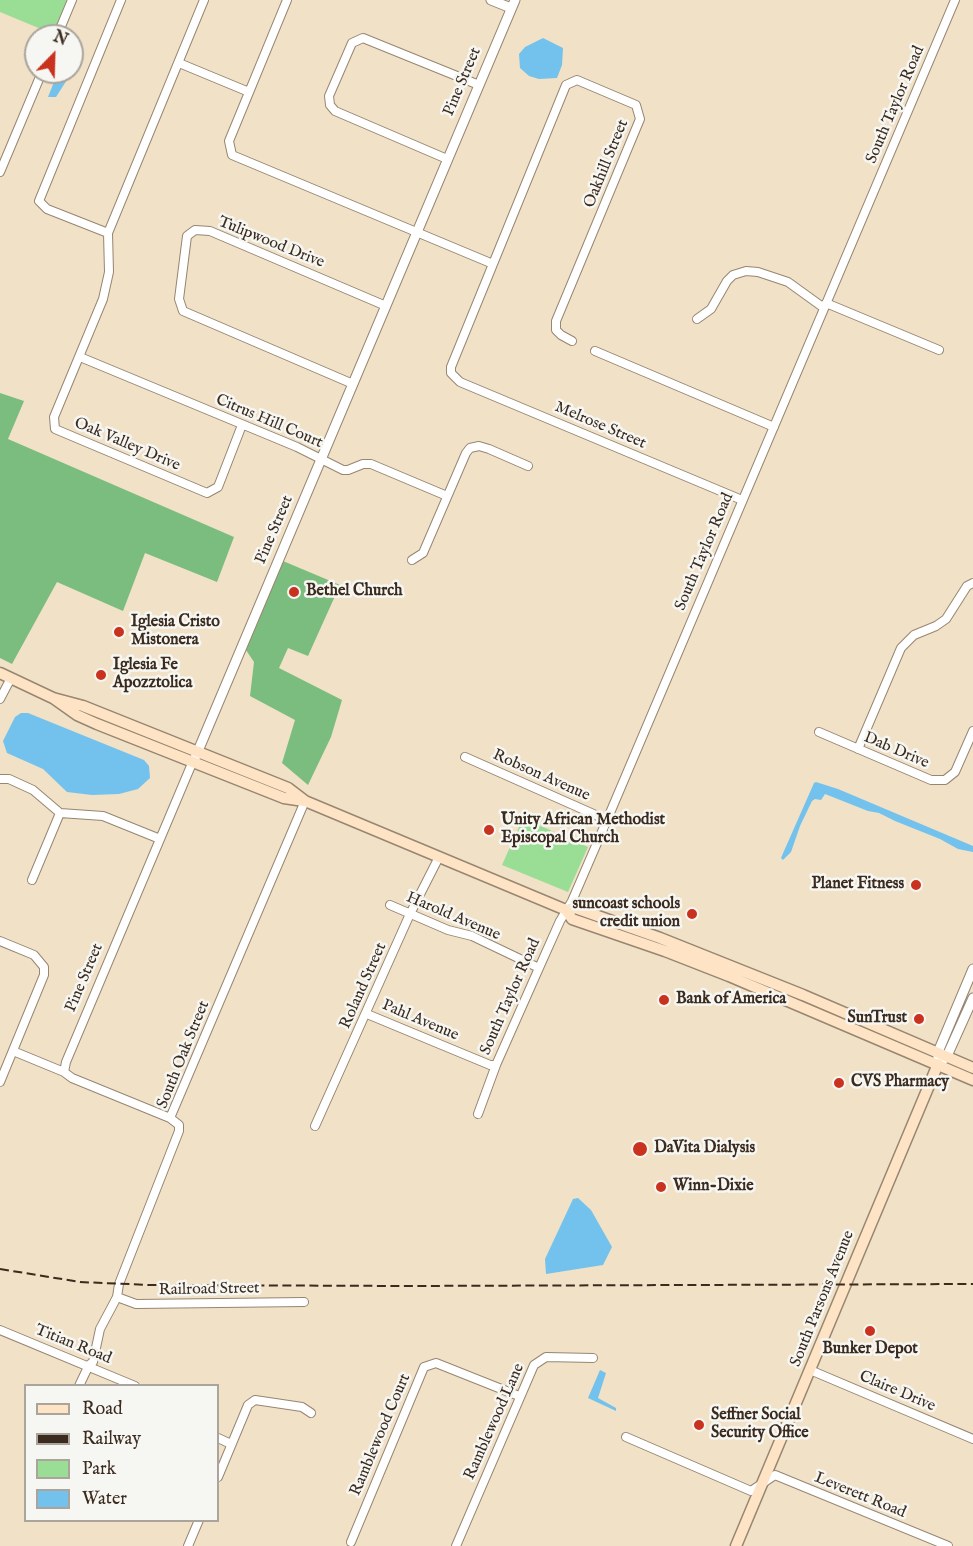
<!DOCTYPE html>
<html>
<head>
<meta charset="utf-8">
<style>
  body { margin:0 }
  #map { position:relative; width:973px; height:1546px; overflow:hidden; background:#f1e1c6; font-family:"IM FELL English",serif }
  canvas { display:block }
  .legend { position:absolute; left:24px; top:1384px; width:195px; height:138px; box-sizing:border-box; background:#f6f6f2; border:2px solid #aba49d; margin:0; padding:8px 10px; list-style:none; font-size:18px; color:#3b2a1e }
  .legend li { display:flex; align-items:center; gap:12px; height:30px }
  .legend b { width:30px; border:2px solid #aba49d }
  .north { position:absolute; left:24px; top:24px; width:60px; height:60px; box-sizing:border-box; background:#f6f6f2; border:2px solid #aba49d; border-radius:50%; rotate:23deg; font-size:16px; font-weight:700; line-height:24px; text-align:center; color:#3b2a1e }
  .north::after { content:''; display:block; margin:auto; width:21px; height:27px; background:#c8321e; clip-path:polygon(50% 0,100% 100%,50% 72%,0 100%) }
</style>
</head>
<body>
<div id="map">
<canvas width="973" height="1546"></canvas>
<ul class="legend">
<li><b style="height:8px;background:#fee4c5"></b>Road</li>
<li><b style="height:8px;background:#3b2a1e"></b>Railway</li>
<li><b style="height:16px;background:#9ade96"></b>Park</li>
<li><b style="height:16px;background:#72c2ed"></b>Water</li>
</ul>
<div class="north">N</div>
</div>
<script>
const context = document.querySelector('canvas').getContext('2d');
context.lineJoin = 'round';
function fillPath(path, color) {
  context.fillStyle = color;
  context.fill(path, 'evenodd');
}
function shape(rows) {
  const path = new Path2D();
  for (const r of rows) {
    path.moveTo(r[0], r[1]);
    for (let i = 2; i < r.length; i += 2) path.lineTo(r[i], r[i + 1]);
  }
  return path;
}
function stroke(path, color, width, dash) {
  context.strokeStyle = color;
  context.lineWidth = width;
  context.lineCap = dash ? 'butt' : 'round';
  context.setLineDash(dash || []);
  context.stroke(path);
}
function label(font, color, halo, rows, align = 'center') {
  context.font = font + ' "IM FELL English",serif';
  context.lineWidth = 5;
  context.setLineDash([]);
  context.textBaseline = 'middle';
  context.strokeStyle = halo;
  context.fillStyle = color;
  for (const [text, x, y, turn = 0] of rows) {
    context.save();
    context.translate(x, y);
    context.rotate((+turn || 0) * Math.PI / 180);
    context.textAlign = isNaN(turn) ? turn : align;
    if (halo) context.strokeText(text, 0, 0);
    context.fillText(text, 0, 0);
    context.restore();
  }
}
fillPath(shape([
  [0,0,67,0,53,34,0,12],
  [523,818,588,847,568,892,502,865]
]), '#9ade96');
fillPath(shape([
  [0,393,24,401,8,439,234,537,217,582,145,553,123,611,57,582,12,664,0,658],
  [283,561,340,585,308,656,288,648,279,668,342,700,331,737,308,785,282,763,295,720,250,696,254,662,246,650]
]), '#7bbd7f');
fillPath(shape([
  [543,38,563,48,562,65,557,78,539,79,529,76,520,68,519,54,525,47],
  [58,72,72,72,56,97,48,97],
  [21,713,28,713,144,760,149,766,150,778,138,789,119,794,92,795,67,792,43,769,7,753,3,741,15,717],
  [816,782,838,789,973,846,973,852,958,849,940,839,895,821,879,813,868,811,825,794,821,800,815,799,812,801,800,826,791,852,783,860,781,858,784,851,814,783],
  [578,1198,591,1210,612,1247,603,1265,546,1274,545,1259,573,1199],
  [600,1370,606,1373,598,1398,616,1408,616,1411,588,1398]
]), '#72c2ed');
const minor = shape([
  [204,0,108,233,109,272,103,299,54,417,55,429,207,493,218,487,242,425],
  [287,0,229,141,232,155,493,264],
  [57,36,72,0],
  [179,63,249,92],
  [447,159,335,111,330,105,329,96,352,43,363,38,479,85],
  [0,172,42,72],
  [108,233,47,209,39,201,121,0],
  [826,303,939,350],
  [697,319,711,309,727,281,733,275,746,271,758,272,788,282,824,308],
  [572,341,561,335,556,330,556,321,640,119,636,105,577,80,566,85,451,367,451,373,460,382,742,500],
  [595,351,774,427],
  [80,357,297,447,343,470,348,470,363,464,371,464,447,496],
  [353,384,183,311,179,299,187,236,195,230,210,231,386,306],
  [412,560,423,553,466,453,470,448,479,446,489,449,528,466],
  [0,699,11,678],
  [819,732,931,780,945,780,955,772,973,731],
  [858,749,901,648,914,635,936,626,946,619,967,586,973,583],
  [465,757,607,820],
  [0,779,9,779,33,790,60,813,103,816,160,839],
  [32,880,60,813],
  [390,905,448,930,472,936,539,968],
  [0,941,34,955,44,967,44,975,0,1082],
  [367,1014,490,1065,496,1065],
  [13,1051,64,1072,72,1078,170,1118,179,1125,179,1131,119,1284,117,1297,100,1329,93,1362,89,1365,79,1386],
  [64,1072,66,1062,193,761],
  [478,1114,496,1065,539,968,560,921,572,901,607,820,955,0],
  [170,1118,305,801],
  [315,1126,410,914,439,857],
  [117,1297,136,1304,304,1302],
  [0,1330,135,1386],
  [810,1370,973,1439],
  [626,1437,751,1491,775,1475,948,1546],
  [218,1438,231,1444],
  [218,1477,248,1405,255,1400,302,1407,311,1413],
  [351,1542,424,1367,436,1363,519,1396],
  [188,1546,199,1520],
  [456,1546,534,1365,546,1357,593,1358]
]);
const tertiary = shape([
  [491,0,511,8],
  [195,758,515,0],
  [938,1058,938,1052,973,969],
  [943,1060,947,1056,973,998]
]);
const secondary = shape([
  [0,673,53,698,77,715,97,724,284,798,304,801],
  [53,698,83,706,288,788,305,801,566,910,572,919,665,951,729,976,973,1080],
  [566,910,575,908,660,938,803,995,973,1068],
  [736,1546,938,1064]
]);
stroke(minor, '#968672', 10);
stroke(tertiary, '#968672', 11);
stroke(secondary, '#968672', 13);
stroke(minor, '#fff', 8);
stroke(tertiary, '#fff', 9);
stroke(secondary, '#fee4c5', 10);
stroke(shape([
  [0,1269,80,1282,150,1285,406,1286,973,1284]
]), '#3b2a1e', 2, [9, 4.5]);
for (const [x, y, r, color] of [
  [294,592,6,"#c8321e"],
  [119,632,6,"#c8321e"],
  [101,675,6,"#c8321e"],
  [489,830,6,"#c8321e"],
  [916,885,6,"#c8321e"],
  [692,914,6,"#c8321e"],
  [664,1000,6,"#c8321e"],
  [919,1019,6,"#c8321e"],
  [839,1083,6,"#c8321e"],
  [640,1149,8,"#c8321e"],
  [661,1187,6,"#c8321e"],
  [870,1331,6,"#c8321e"],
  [699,1425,6,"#c8321e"]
]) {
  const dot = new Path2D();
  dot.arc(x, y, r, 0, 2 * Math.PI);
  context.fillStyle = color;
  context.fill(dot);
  stroke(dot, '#f6f6f2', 2);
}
label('16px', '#3b2a1e', '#f6f6f2', [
  ["Pine Street",463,82,-67],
  ["South Taylor Road",896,105,-67],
  ["Oakhill Street",607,164,-68],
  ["Tulipwood Drive",271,243,22],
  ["Citrus Hill Court",269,422,23],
  ["Melrose Street",600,426,23],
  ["Oak Valley Drive",127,445,23],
  ["Pine Street",275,530,-67],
  ["South Taylor Road",705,552,-67],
  ["Dab Drive",896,751,23],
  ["Robson Avenue",541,776,24],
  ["Harold Avenue",453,917,23],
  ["Pine Street",85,978,-67],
  ["Roland Street",364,986,-66],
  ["South Taylor Road",511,997,-66],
  ["Pahl Avenue",420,1021,23],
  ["South Oak Street",184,1055,-68],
  ["Railroad Street",209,1290,-1],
  ["South Parsons Avenue",823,1299,-68],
  ["Titian Road",73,1345,22],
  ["Claire Drive",897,1392,23],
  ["Ramblewood Lane",495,1422,-66],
  ["Ramblewood Court",381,1435,-67],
  ["Leverett Road",860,1496,22]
]);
label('bold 16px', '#3b2a1e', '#f6f6f2', [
  ["Bethel Church",306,592],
  ["Iglesia Cristo",131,623],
  ["Mistonera",131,641],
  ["Iglesia Fe",113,666],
  ["Apozztolica",113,684],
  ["Unity African Methodist",501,821],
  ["Episcopal Church",501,839],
  ["Planet Fitness",904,885,"right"],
  ["suncoast schools",680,905,"right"],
  ["credit union",680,923,"right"],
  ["Bank of America",676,1000],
  ["SunTrust",907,1019,"right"],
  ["CVS Pharmacy",851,1083],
  ["DaVita Dialysis",654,1149],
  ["Winn-Dixie",673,1187],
  ["Bunker Depot",870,1350,"center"],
  ["Seffner Social",711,1416],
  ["Security Office",711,1434]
], 'left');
</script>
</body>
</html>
